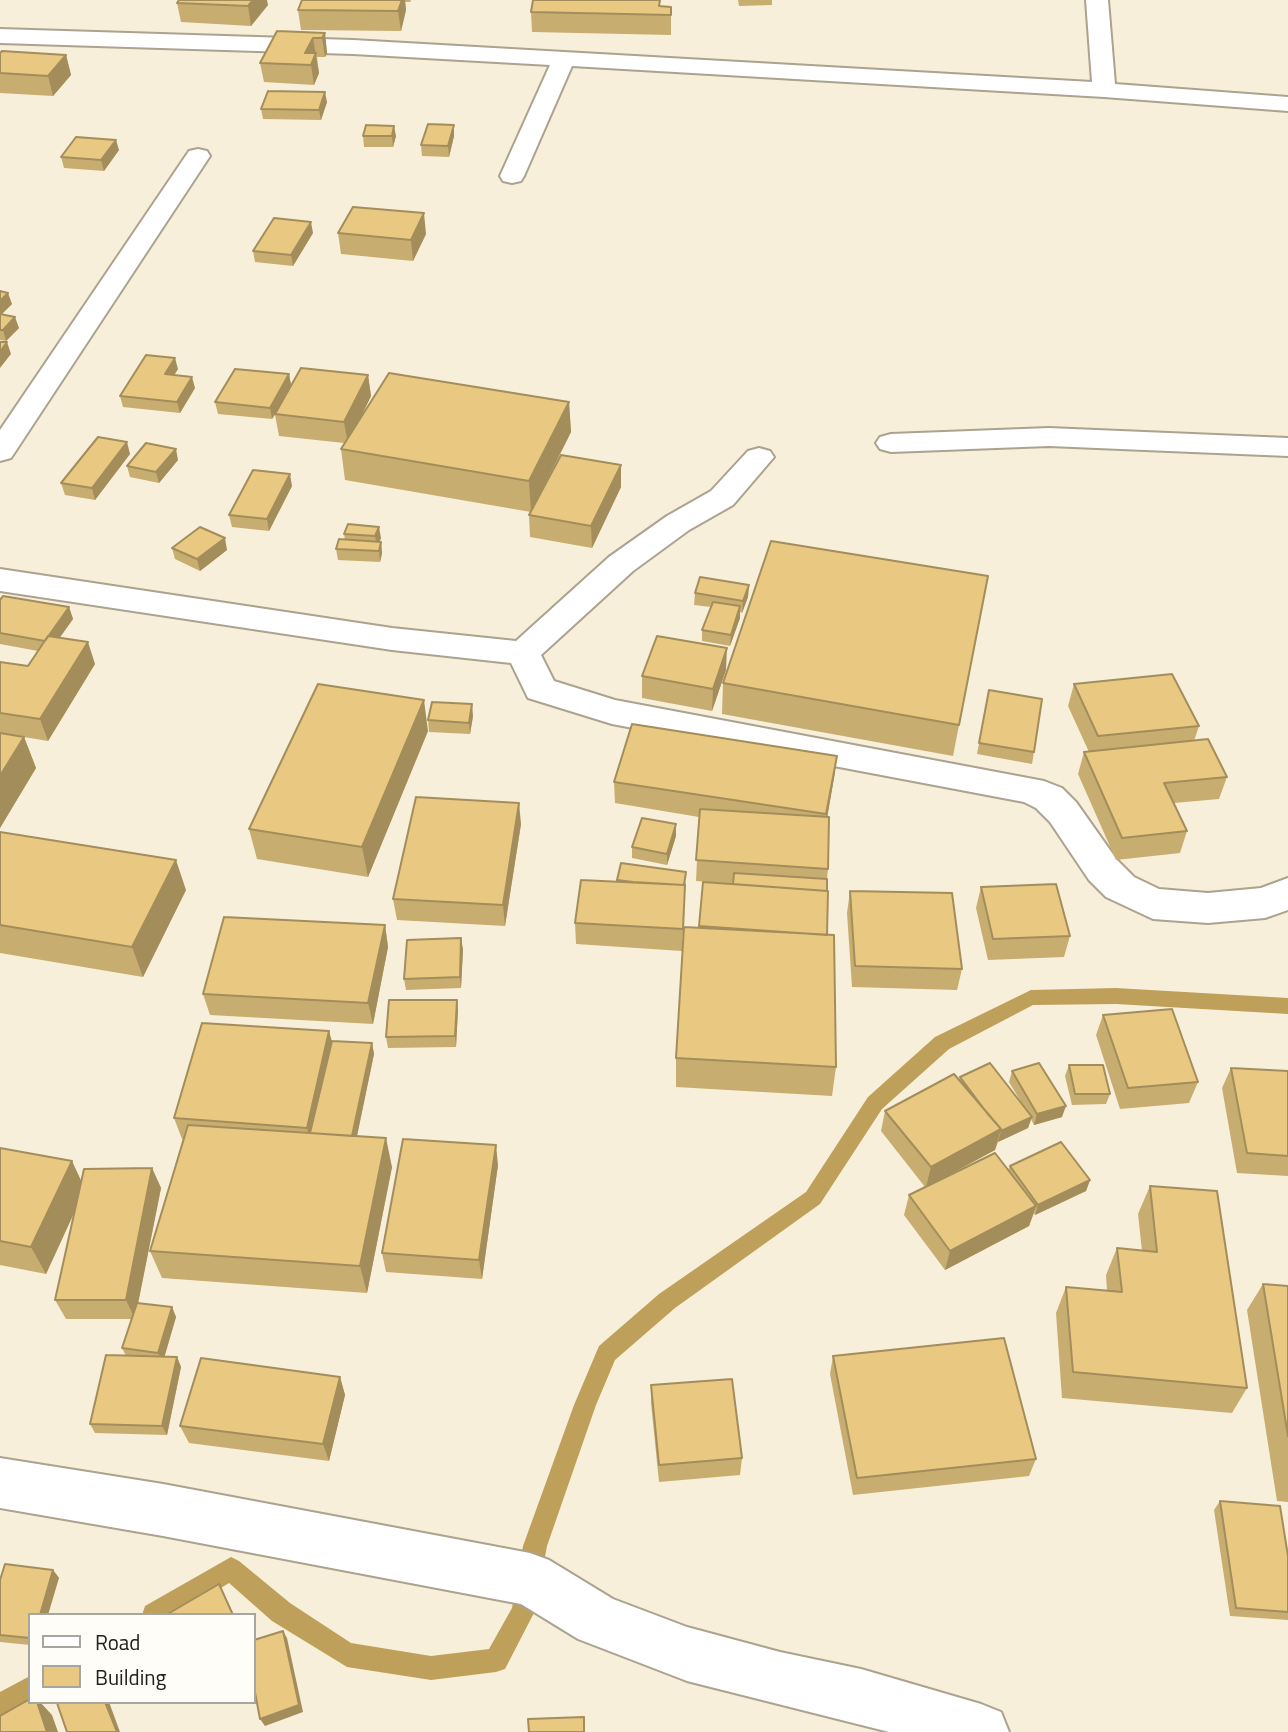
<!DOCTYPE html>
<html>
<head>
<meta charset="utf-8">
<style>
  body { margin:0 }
  #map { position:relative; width:1288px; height:1732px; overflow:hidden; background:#f8efda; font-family:"Titillium Web",sans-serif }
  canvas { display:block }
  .legend { position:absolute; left:28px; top:1613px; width:228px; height:91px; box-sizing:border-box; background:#fefdf8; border:2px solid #a6a59e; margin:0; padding:9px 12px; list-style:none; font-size:21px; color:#232018 }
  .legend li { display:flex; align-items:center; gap:14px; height:35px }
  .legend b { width:35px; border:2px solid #a6a59e }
</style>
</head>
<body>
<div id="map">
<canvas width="1288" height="1732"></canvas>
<ul class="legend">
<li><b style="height:9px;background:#fff"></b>Road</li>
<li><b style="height:19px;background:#e9c982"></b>Building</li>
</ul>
</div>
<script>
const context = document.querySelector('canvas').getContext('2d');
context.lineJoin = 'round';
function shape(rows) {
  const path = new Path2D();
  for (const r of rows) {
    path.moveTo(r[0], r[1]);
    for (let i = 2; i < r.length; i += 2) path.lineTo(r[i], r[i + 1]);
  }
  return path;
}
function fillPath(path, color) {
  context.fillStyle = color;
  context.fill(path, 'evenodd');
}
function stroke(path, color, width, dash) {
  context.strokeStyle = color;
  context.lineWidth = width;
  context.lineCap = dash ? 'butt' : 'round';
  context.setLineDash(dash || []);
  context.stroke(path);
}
fillPath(shape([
  [1116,988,1288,998,1288,1014,1116,1004,1033,1005,949,1049,882,1109,820,1204,675,1308,615,1360,596,1405,547,1546,535,1611,505,1669,496,1672,431,1680,347,1667,272,1621,229,1583,177,1615,142,1615,145,1606,231,1557,239,1561,290,1603,351,1643,431,1656,489,1649,512,1608,523,1546,574,1405,599,1346,659,1294,806,1192,868,1097,935,1037,1031,990,1116,988],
  [30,1676,30,1702,0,1718,0,1692,30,1676]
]), '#bfa05a');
const street = shape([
  [1086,0,1108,0,1115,84,1288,97,1288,111,1104,97,572,66,524,176,521,181,512,183,503,181,500,176,550,65,353,54,0,43,0,29,353,40,1092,82,1086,0],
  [198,149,207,151,210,156,15,452,11,458,0,461,0,430,189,151,198,149],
  [1049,428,1288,438,1288,456,1049,446,891,452,880,449,876,443,880,437,891,434,1049,428],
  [759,448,770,451,774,457,733,505,689,530,633,571,541,655,554,681,615,700,1044,781,1062,788,1076,802,1117,860,1134,877,1159,889,1208,893,1261,888,1288,878,1288,910,1265,918,1208,923,1153,919,1106,897,1089,880,1050,822,1036,808,1024,802,612,724,528,698,511,663,392,650,0,591,0,569,392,628,516,641,609,557,667,516,711,491,748,451,759,448],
  [0,1458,163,1484,530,1553,549,1560,613,1599,687,1627,780,1652,861,1669,981,1704,1001,1712,1009,1732,889,1732,687,1681,578,1639,521,1604,163,1536,0,1508,0,1458]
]);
stroke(street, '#aba28f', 4);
fillPath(street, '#fff');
fillPath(shape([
  [302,0,411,0,410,2,405,2,406,10,401,31,301,30,298,10],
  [738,0,772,0,772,5,739,6],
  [177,3,268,5,251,26,181,22],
  [660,6,671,7,671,35,532,32,531,12],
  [277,31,325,33,327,53,325,57,317,57,319,73,314,85,264,82,260,63],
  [0,53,66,55,71,75,53,96,0,93],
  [327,102,321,120,263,119,261,109],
  [454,125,454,136,449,157,422,156,421,145],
  [363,136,396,136,393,147,364,147],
  [119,150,104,171,64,168,61,157],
  [313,233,293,266,255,262,253,251],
  [338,233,426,234,413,261,341,254],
  [0,291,12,304,1,314,19,328,6,341,0,340],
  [178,369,174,375,195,388,180,413,123,407,120,396],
  [289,374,291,385,368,375,371,396,359,421,569,402,571,432,532,510,621,487,592,548,530,537,529,515,531,512,345,480,341,449,344,443,279,436,275,415,272,419,218,414,215,402],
  [130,454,95,500,65,495,61,483],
  [178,460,159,483,130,477,127,466],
  [292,486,269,531,232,527,229,515],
  [348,524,381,538,379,542,381,542,382,553,380,562,338,560,336,549,345,540,344,534],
  [172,548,227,550,200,571,175,559],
  [988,576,953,756,722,714,723,683],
  [749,585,748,597,742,613,740,612,740,618,730,646,702,641,702,630,711,607,694,605,695,593],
  [0,600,69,607,73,619,59,638,95,664,48,741,24,737,36,768,0,828,0,662,28,666,38,651,0,644],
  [726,670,712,711,642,698,642,676],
  [1074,684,1199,726,1194,741,1227,777,1219,799,1174,803,1187,831,1180,853,1116,860,1078,774,1084,752,1089,752,1068,706],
  [989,690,1034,752,1032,764,977,754],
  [473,716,470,734,429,732,428,720],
  [428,731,368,877,257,859,249,829],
  [837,756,834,778,827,817,828,869,827,879,827,935,836,1067,832,1096,676,1087,676,1058,699,928,703,882,733,884,696,881,699,817,615,803,614,782],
  [521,824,505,926,397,920,393,899],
  [676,824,676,836,667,865,632,858,632,847],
  [0,832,186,890,143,977,0,953],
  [621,863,686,883,685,890,682,951,576,944,575,923,617,882],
  [981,887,1070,936,1064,957,988,960,976,908],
  [850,891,962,969,957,990,852,987,847,913],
  [385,925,388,947,373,1024,210,1015,203,994],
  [463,949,461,988,406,990,404,979],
  [457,1000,458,1010,456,1047,388,1048,386,1037],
  [1103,1015,1198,1082,1189,1103,1120,1109,1096,1035],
  [329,1031,332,1041,372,1043,374,1054,357,1136,392,1167,367,1293,162,1278,150,1251,183,1139,182,1139,174,1118],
  [1069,1065,1110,1094,1106,1104,1072,1105,1065,1076],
  [1231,1068,1288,1071,1288,1176,1237,1173,1222,1088],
  [1012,1071,1062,1117,1034,1125,1031,1119,1028,1128,998,1142,995,1150,940,1180,1008,1170,1010,1166,1090,1180,1086,1191,1035,1215,1034,1213,1029,1226,945,1270,904,1215,909,1195,925,1187,881,1131,885,1111,959,1080,960,1077,1024,1107,1009,1082],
  [0,1148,81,1182,152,1168,161,1188,138,1303,172,1307,176,1317,164,1357,177,1357,181,1367,167,1435,95,1433,90,1424,126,1356,122,1348,132,1319,66,1319,55,1300,75,1211,46,1274,0,1265],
  [498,1165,482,1279,386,1272,382,1253],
  [1150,1186,1247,1388,1232,1413,1062,1398,1056,1313,1066,1287,1107,1291,1106,1275,1117,1248,1142,1251,1138,1214],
  [1263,1284,1288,1286,1288,1502,1277,1501,1247,1310],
  [833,1356,1036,1459,1029,1476,853,1495,830,1374],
  [340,1377,345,1395,329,1461,189,1443,180,1426],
  [651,1385,742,1458,740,1475,659,1482,651,1403],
  [1220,1501,1288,1556,1288,1620,1230,1616,1214,1510],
  [53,1570,59,1578,30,1615,30,1645,0,1642,0,1580]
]), '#c8ad70');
fillPath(shape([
  [253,0,267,0,268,5,251,26,248,6],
  [402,0,405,0,406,10,401,31,398,11],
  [325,33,327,53,325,57,322,38],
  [313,38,319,73,314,85,311,65,305,53],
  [66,55,71,75,53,96,48,76],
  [325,92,327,102,321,120,319,110],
  [454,125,454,136,449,157,448,146],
  [394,126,396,136,393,147,392,136],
  [116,140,119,150,104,171,101,160],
  [424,213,426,234,413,261,411,240],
  [311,222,313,233,293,266,291,255],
  [8,293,12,304,0,316,0,301],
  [15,317,19,328,6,341,3,330],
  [7,342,11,354,0,368,0,352],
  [175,358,178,369,168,385,165,374],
  [289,374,291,385,272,419,270,408],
  [368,375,371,396,348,444,344,422],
  [192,377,195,388,180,413,177,402],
  [569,402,571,432,531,512,529,481],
  [127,442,130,454,95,500,92,488],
  [176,449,178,460,159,483,156,472],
  [621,465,621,487,592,548,591,526],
  [290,474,292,486,269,531,267,519],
  [379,527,381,538,377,548,375,536],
  [225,538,227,550,200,571,197,559],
  [381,542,382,553,380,562,379,551],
  [749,585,748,597,742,613,743,601],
  [740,606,740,618,730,646,731,635],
  [69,607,73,619,49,653,45,641],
  [88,642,95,664,48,741,40,719],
  [727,648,726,670,712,711,713,689],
  [424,700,428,731,368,877,362,847],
  [472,704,473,716,470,734,469,723],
  [24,737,36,768,0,828,0,776],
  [837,756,834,778,824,836,826,814],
  [519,803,521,824,505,926,503,905],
  [676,824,676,836,667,865,667,854],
  [176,860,186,890,143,977,132,947],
  [385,925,388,947,373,1024,368,1003],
  [461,938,463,949,461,988,460,977],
  [457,1000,458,1010,456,1047,455,1036],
  [329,1031,334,1052,309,1137,307,1128],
  [372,1043,374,1054,354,1150,352,1140],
  [1066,1106,1062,1117,1034,1125,1037,1114],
  [1032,1117,1028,1128,998,1142,1001,1131],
  [1001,1129,995,1150,926,1187,931,1167],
  [386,1138,392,1167,367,1293,360,1266],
  [496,1145,498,1165,482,1279,479,1260],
  [72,1161,85,1189,46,1274,31,1247],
  [152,1168,161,1188,135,1319,126,1300],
  [1090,1180,1086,1191,1035,1215,1038,1205],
  [1036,1206,1029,1226,945,1270,950,1251],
  [172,1307,176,1317,163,1362,158,1353],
  [177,1357,181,1367,167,1435,162,1426],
  [340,1377,345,1395,329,1461,323,1444],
  [53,1570,59,1578,48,1615,40,1615],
  [283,1631,287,1638,303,1712,265,1726,260,1719],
  [37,1702,40,1702,52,1715,58,1732,47,1732],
  [105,1702,109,1702,120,1732,117,1732]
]), '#a38d5b');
const building = shape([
  [179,0,253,0,248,6,177,3,179,0],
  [302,0,402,0,398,11,298,10,302,0],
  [533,0,660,0,659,6,671,7,671,15,531,12,533,0],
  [277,31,325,33,322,38,313,38,305,53,316,53,311,65,260,63,277,31],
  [2,51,66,55,48,76,0,73,0,53,2,51],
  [268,91,325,92,319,110,261,109,268,91],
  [428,124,454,125,448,146,421,145,428,124],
  [366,125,394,126,392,136,363,136,366,125],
  [76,137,116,140,101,160,61,157,76,137],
  [353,207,424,213,411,240,338,233,353,207],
  [274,218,311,222,291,255,253,251,274,218],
  [0,291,8,293,0,301,0,291],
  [0,314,15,317,3,330,0,330,0,314],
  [0,342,7,342,0,352,0,342],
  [146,355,175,358,165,374,192,377,177,402,120,396,146,355],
  [301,368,368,375,344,422,275,414,301,368],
  [235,369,289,374,270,408,215,402,235,369],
  [389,373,569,402,529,481,341,449,389,373],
  [98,437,127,442,92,488,61,483,98,437],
  [146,443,176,449,156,472,127,466,146,443],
  [561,455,621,465,591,526,529,515,561,455],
  [253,470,290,474,267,519,229,515,253,470],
  [348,524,379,527,375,536,344,534,348,524],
  [200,527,225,538,197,559,172,548,200,527],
  [339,539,381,542,379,551,336,549,339,539],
  [771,541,988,576,959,725,723,683,771,541],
  [700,577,749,585,743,601,695,593,700,577],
  [3,596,69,607,45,641,0,633,0,600,3,596],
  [713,602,740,606,731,635,702,630,713,602],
  [48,636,88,642,40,719,0,713,0,662,28,666,48,636],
  [657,636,727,648,713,689,642,676,657,636],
  [1172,674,1199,726,1098,736,1074,684,1172,674],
  [318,684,424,700,362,847,249,829,318,684],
  [989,690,1042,699,1034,752,979,743,989,690],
  [432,702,472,704,469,723,428,720,432,702],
  [632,724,837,756,826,814,614,782,632,724],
  [0,733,24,737,0,776,0,733],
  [1208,739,1227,777,1164,783,1187,831,1122,838,1084,752,1208,739],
  [416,797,519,803,503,905,393,899,416,797],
  [700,809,829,817,828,869,696,860,700,809],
  [642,818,676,824,667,854,632,847,642,818],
  [0,832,176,860,132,947,0,925,0,832],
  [621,863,686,872,684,885,633,882,617,880,621,863],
  [734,873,827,879,827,891,733,884,734,873],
  [581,880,685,885,683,929,575,923,581,880],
  [703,882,828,891,827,935,699,926,703,882],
  [1056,884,1070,936,993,939,981,887,1056,884],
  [850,891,952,893,962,969,855,966,850,891],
  [224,917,385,925,368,1003,203,994,224,917],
  [684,927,834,935,836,1067,676,1058,684,927],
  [461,938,460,977,404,979,407,940,461,938],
  [389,1000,457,1000,455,1036,386,1037,389,1000],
  [1172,1009,1198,1082,1128,1088,1103,1015,1172,1009],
  [202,1023,329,1031,307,1128,174,1118,202,1023],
  [332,1041,372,1043,352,1136,310,1133,332,1041],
  [990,1063,1032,1117,1001,1131,1001,1129,987,1113,960,1077,990,1063],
  [1039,1063,1066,1106,1037,1114,1012,1071,1039,1063],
  [1069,1065,1103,1065,1110,1094,1075,1094,1069,1065],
  [1231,1068,1288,1071,1288,1156,1247,1153,1231,1068],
  [954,1074,1001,1129,931,1167,885,1111,954,1074],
  [188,1125,386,1138,360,1266,150,1251,188,1125],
  [403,1139,496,1145,479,1260,382,1253,403,1139],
  [1061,1142,1090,1180,1038,1205,1010,1166,1061,1142],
  [0,1148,72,1161,31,1247,0,1241,0,1148],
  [995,1153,1036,1206,950,1251,909,1195,995,1153],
  [152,1168,126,1300,55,1300,84,1169,152,1168],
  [1150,1186,1217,1191,1247,1388,1073,1372,1066,1287,1122,1292,1117,1248,1157,1252,1150,1186],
  [1263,1284,1288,1286,1288,1436,1263,1284],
  [137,1303,172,1307,158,1353,122,1348,137,1303],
  [1004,1338,1036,1459,857,1478,833,1356,1004,1338],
  [106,1355,177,1357,162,1426,90,1424,106,1355],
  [201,1358,340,1377,323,1444,180,1426,201,1358],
  [732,1379,742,1458,659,1465,651,1385,732,1379],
  [1220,1501,1280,1506,1288,1556,1288,1612,1236,1608,1220,1501],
  [5,1564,53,1570,40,1615,30,1615,30,1638,0,1635,0,1580,5,1564],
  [219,1584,233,1615,166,1615,219,1584],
  [283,1631,299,1705,260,1719,254,1687,254,1640,283,1631],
  [30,1699,30,1702,37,1702,47,1732,0,1732,0,1716,30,1699],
  [58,1702,105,1702,117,1732,67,1732,57,1703,58,1702],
  [584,1717,584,1732,529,1732,528,1719,584,1717]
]);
fillPath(building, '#e9c982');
stroke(building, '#a38d5b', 2);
</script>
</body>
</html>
